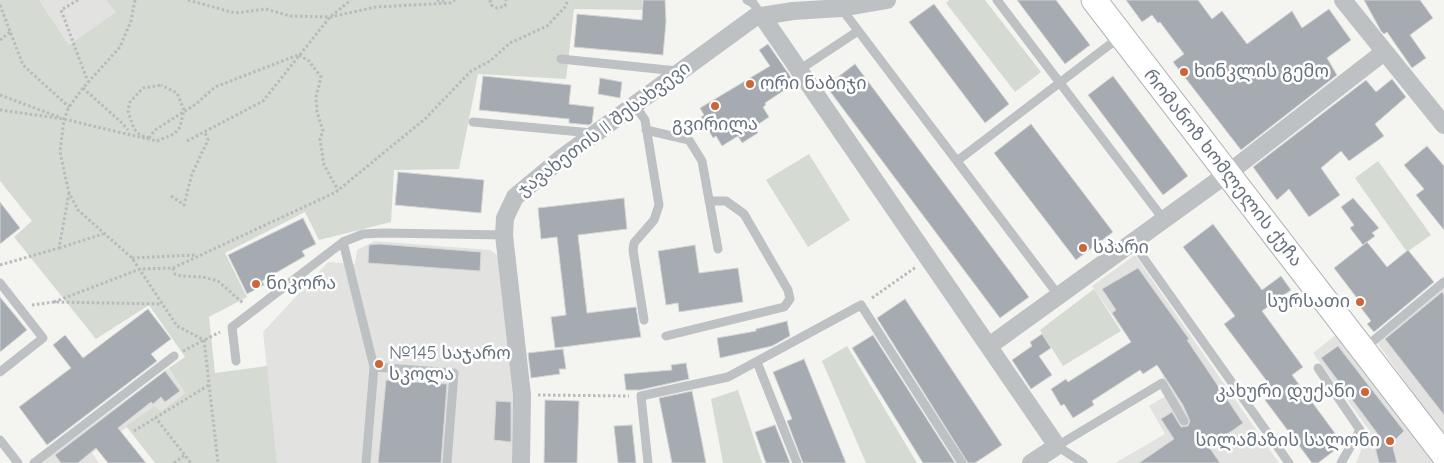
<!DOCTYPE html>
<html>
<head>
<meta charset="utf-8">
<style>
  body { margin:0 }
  canvas { display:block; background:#f4f4f1 }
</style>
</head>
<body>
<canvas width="1444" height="463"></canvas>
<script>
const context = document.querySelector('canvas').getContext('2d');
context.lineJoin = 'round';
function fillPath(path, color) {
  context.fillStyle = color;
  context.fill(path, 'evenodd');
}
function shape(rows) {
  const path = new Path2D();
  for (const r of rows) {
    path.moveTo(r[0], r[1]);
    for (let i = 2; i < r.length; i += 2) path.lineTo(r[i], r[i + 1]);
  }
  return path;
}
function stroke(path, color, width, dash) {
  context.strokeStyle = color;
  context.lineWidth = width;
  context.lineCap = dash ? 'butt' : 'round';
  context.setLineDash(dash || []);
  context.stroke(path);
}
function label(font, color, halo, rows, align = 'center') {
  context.font = font + ' Quicksand,"Noto Sans Georgian",sans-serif';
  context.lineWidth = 5;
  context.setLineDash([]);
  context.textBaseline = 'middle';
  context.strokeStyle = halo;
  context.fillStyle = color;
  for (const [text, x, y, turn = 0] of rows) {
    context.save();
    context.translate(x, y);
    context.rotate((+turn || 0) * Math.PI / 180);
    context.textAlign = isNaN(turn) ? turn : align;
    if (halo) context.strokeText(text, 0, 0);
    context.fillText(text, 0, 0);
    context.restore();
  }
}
fillPath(shape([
  [39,0,106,0,117,12,69,45],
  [375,241,491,250,499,257,504,269,513,395,512,463,277,463,263,332,328,262,355,264,357,250],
  [1135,255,1279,463,1115,463,1165,434,1149,406,1172,392,1162,376,1179,364,1147,316,1123,331,1092,286],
  [1444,278,1444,436,1373,337],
  [1337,334,1434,463,1356,463,1369,430,1313,353],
  [169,368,185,393,161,411,155,406,92,453,99,463,41,463]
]), '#e2e3e1');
fillPath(shape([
  [0,0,39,0,69,45,116,12,106,0,642,0,643,10,574,9,566,79,478,74,459,169,394,170,391,222,319,240,305,212,225,253,247,297,209,317,215,373,267,366,277,463,155,463,126,426,155,406,161,411,185,393,169,368,185,357,149,305,96,339,14,237,32,221,0,181],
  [949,0,985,0,1041,72,1015,92,946,3],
  [809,154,850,220,808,247,766,180],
  [1378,161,1431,235,1407,252,1355,178],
  [1094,289,1121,331,1063,366,1040,330],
  [847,346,917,463,866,463,822,361],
  [738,390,762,463,723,463,711,399]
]), '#d5dad3');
const building = shape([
  [643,0,665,0,666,22,663,55,574,47,577,14,642,20,643,0],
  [1017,0,1056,0,1090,45,1065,64,1017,0],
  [1126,0,1198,0,1212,19,1222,11,1247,44,1292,11,1302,28,1329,9,1351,40,1327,58,1337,75,1241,150,1173,62,1184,54,1160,22,1158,23,1152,15,1142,22,1126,0],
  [1364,0,1420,0,1433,18,1410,35,1426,58,1412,68,1387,32,1384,34,1381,31,1364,0],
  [934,4,1009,104,985,123,909,22,934,4],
  [768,44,795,83,765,103,766,105,763,107,769,117,754,127,758,133,742,143,738,136,722,146,716,136,713,138,701,117,704,115,700,108,770,66,759,50,768,44],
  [855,64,1029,297,1000,318,826,86,855,64],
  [483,76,571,85,569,104,594,107,592,123,589,125,569,123,569,119,479,110,483,76],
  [1113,76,1188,176,1163,195,1088,95,1113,76],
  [600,78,622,82,620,98,598,94,600,78],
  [1392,79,1406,97,1375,124,1384,136,1349,161,1341,151,1321,168,1340,195,1309,217,1289,189,1277,200,1253,167,1366,80,1376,92,1392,79],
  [1031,124,1113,232,1076,260,994,153,1031,124],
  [1427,146,1444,166,1444,230,1416,195,1424,189,1404,165,1427,146],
  [398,172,484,180,481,213,395,205,398,172],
  [624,198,627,229,578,235,587,313,636,307,641,337,555,348,551,317,566,315,557,237,541,239,538,208,624,198],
  [1353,198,1379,228,1372,233,1375,236,1363,245,1350,228,1354,225,1341,207,1353,198],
  [0,202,20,228,0,244,0,202],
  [303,218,316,244,302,251,305,256,262,281,264,285,247,294,228,255,303,218],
  [1213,224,1262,290,1281,276,1291,290,1262,311,1303,367,1292,375,1343,444,1318,463,1312,463,1265,400,1275,392,1224,324,1235,316,1183,247,1213,224],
  [1367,242,1387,267,1408,250,1434,282,1374,332,1367,324,1371,321,1358,304,1360,302,1334,268,1367,242],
  [379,244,481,252,480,271,368,263,369,245,379,244],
  [695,245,699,273,738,268,743,302,679,312,678,303,666,305,658,251,695,245],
  [1138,268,1189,339,1187,340,1243,423,1209,447,1220,463,1139,463,1174,439,1161,419,1172,412,1181,427,1188,426,1190,421,1183,405,1157,365,1143,374,1140,370,1092,401,1094,405,1073,418,1064,404,1061,406,1051,389,1066,379,1068,382,1131,342,1112,313,1116,310,1102,289,1138,268],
  [1442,292,1444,295,1444,415,1385,339,1442,292],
  [0,297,27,330,0,352,0,297],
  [905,299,1002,445,975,463,968,463,877,318,905,299],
  [148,309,171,339,151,354,157,361,47,445,19,407,71,368,53,345,65,335,83,358,148,309],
  [787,321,790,336,772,346,720,358,717,338,756,331,756,329,787,321],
  [1042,334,1051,348,1039,356,1052,375,1031,389,1012,360,1032,346,1030,342,1042,334],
  [873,335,955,463,923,463,852,348,873,335],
  [1338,346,1404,431,1394,441,1393,448,1397,463,1379,463,1376,451,1377,433,1321,358,1338,346],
  [563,349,566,369,559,369,560,374,531,378,528,353,563,349],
  [804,359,846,463,803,463,787,421,792,419,773,372,804,359],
  [686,363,689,379,640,390,626,390,624,374,672,370,671,365,686,363],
  [165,371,180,391,165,402,161,397,153,404,151,402,118,428,146,463,108,463,96,448,78,463,61,463,55,455,165,371],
  [386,380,447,384,441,463,378,463,386,380],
  [692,391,706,463,672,463,659,398,692,391],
  [545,400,579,401,577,463,544,463,545,400],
  [496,401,511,402,511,442,494,440,496,401],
  [632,425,636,463,618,463,614,426,632,425],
  [775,425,790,463,766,463,755,432,775,425]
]);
fillPath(building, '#a5abb0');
stroke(building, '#d5d5d4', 1);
const secondary = shape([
  [1094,0,1444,455]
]);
stroke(secondary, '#b1b5b9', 27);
stroke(shape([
  [78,0,61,10,88,82],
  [135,0,131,21,120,47,83,88,69,107,64,119,60,152,69,193,78,210,132,258,177,326,204,340,218,463],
  [188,0,235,13,266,9,290,16,330,17,376,7,450,3,455,0],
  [437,0,444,1],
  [490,0,491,5,497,8,505,6,506,0],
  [0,5,23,65,69,107],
  [0,40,10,32],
  [299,55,309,61,321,77,316,97,317,112,323,131,320,139,324,165,338,190],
  [83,88,122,123,128,130],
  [0,95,59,117],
  [0,110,64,119,118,132],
  [149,138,155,130,196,104,215,87,298,55],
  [149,138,140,135,134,129,128,111,130,102,143,88,161,85],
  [187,141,263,101,330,17,351,0],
  [171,196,184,205,192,174,208,140,205,133],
  [59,248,103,234],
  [132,258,195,255],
  [0,265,59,248,69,193],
  [173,268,175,274,181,276,203,277,218,281,244,304],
  [872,298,916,267],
  [54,302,140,269,173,268,336,192,426,118,471,71,490,61,510,43,547,26,565,7,568,0],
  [32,305,54,302,162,304],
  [183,351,220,332],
  [538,395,629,396],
  [155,417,191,463],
  [134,431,209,385],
  [174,463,185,455]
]), '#b8babc', 3, [2.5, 2.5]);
stroke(shape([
  [747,0,753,3,762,16],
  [997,0,1164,220],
  [841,8,1059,296],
  [561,59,677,71],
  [799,70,858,31],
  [635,105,645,120,659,205,654,220,634,243,633,250,644,320],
  [473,122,592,133],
  [646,130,689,140,702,161,718,249],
  [957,161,1121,36],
  [343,242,374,367,366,463],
  [1133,243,1289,463],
  [0,283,43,338,0,372],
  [666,336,784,307,790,299,788,290,744,214,726,201,709,201],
  [1367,352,1373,341,1444,282],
  [236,361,232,327,343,242,363,234,384,233,504,235],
  [757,362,797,463],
  [374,367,454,373,447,463],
  [1318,368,1360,430,1341,463],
  [0,440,18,463],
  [34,463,174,356],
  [648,463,641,396,728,377,861,305,962,463],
  [1083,463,1057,446,1162,383,1184,421]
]), '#bec1c4', 9);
stroke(shape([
  [1343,0,1444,125],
  [762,16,1057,446,1031,463],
  [989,346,1227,174,1384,52],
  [521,463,522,395,504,235,505,218,515,197,563,157,755,17,793,11,841,8,887,0]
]), '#bec1c4', 18);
stroke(secondary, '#fff', 25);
stroke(shape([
  [118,132,157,141,174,134,180,127,184,110,177,93,161,85]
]), '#b8babc', 3, [2.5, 2.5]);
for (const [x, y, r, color] of [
  [1184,72,5,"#cb663a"],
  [750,84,5,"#cb663a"],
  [715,106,5,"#cb663a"],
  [1083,248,5,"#cb663a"],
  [256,284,5,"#cb663a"],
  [1360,302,5,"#cb663a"],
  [379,364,5,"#cb663a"],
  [1365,392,5,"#cb663a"],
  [1390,441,5,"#cb663a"]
]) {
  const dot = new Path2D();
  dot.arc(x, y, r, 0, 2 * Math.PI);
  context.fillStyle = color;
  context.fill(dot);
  stroke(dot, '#fff', 2);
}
label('18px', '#67727e', '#fff', [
  ["ხინკლის გემო",1194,72],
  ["ორი ნაბიჯი",760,84],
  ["გვირილა",715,125,"center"],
  ["სპარი",1093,248],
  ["ნიკორა",266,284],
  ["სურსათი",1350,302,"right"],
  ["№145 საჯარო",389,354],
  ["სკოლა",389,375],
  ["კახური დუქანი",1355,392,"right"],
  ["სილამაზის სალონი",1380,441,"right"]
], 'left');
label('18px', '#67727e', '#fff', [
  ["ჯავახეთის II შესახვევი",604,129,-37],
  ["რომანოზ ხომლელის ქუჩა",1223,168,52]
]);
</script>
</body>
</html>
